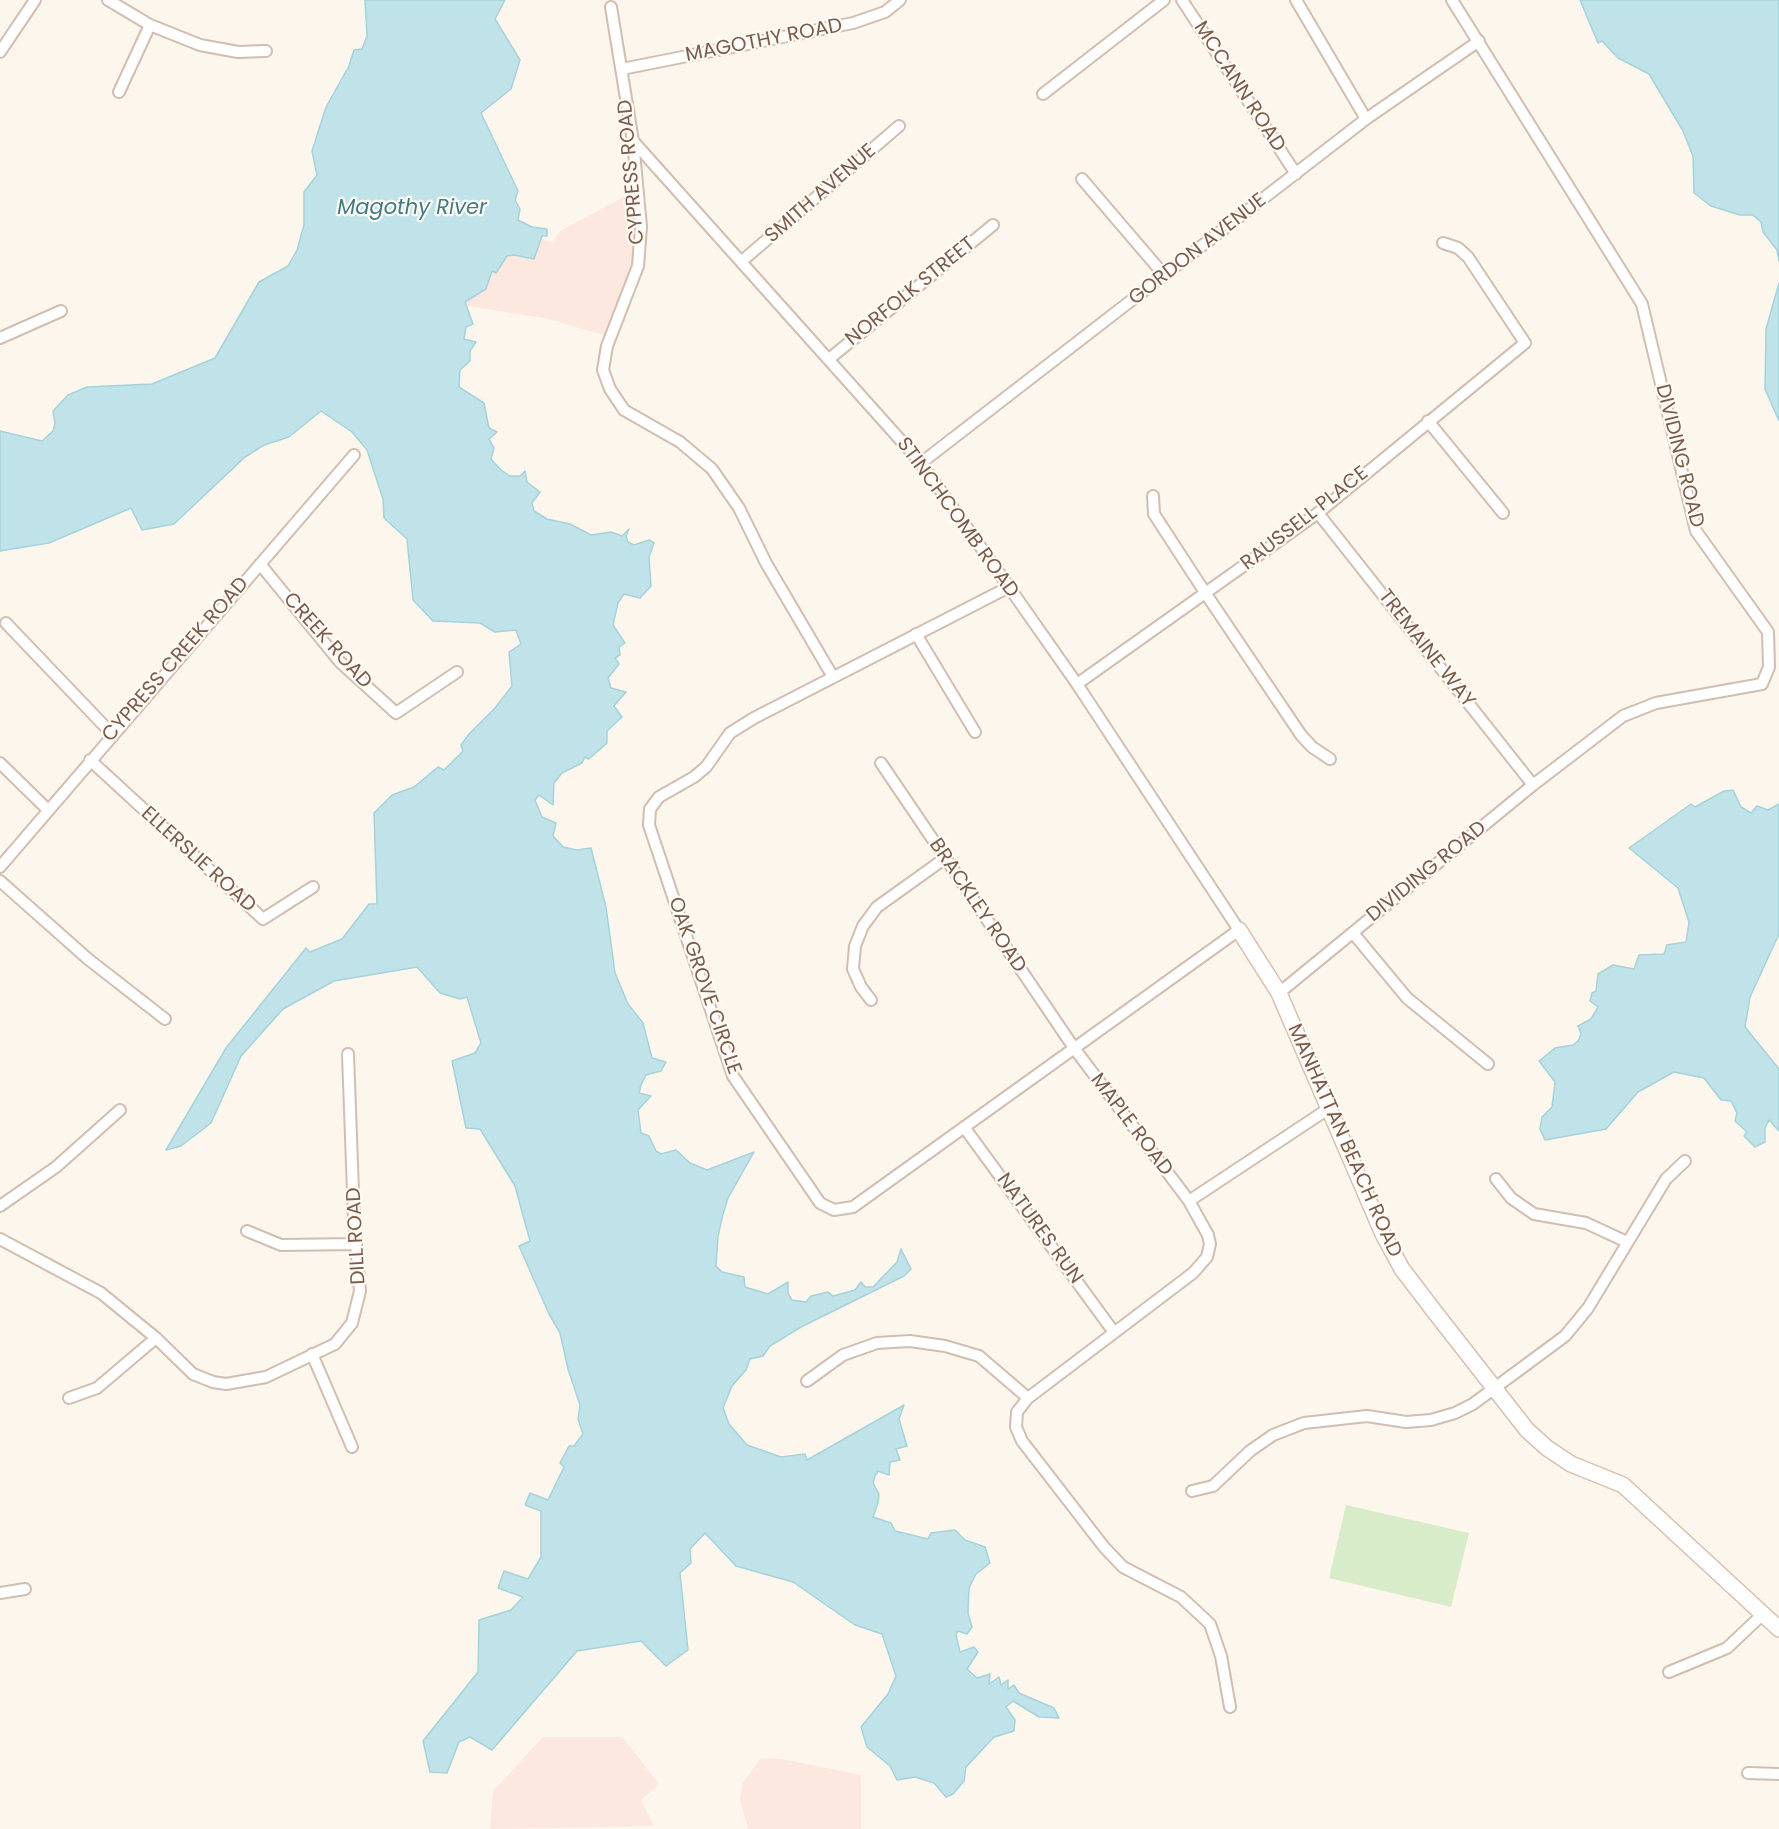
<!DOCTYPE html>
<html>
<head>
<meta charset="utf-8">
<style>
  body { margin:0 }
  canvas { display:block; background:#fdf6ec }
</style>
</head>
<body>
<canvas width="1779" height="1829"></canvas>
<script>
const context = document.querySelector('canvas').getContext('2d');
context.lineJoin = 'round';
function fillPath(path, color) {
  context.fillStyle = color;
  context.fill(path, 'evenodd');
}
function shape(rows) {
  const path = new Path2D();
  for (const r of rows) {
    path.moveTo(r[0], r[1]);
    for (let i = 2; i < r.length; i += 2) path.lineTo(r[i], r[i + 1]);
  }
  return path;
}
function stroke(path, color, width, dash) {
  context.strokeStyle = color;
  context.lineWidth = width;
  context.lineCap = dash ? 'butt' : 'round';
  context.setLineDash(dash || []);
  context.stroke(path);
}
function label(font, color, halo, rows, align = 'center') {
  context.font = font + ' Poppins,sans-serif';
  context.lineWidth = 4.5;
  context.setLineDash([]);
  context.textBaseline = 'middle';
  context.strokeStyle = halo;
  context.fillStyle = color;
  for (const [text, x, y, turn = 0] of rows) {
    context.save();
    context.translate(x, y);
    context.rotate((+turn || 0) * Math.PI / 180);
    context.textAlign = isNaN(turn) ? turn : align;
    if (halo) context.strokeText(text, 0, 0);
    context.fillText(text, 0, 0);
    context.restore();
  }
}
fillPath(shape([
  [633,192,633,265,604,335,544,318,434,301,416,208,552,242,560,231],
  [543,1737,622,1737,659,1784,641,1800,654,1826,490,1829,493,1791],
  [761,1758,782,1759,861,1775,861,1829,748,1829,740,1800,743,1783]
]), '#fde8e0');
fillPath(shape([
  [1346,1505,1469,1533,1451,1607,1329,1578]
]), '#d8ecc9');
const water = shape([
  [365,0,505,0,495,19,520,60,511,89,481,113,518,191,515,200,520,209,518,220,532,227,547,229,547,236,542,236,534,259,514,255,507,256,496,273,492,271,486,289,465,302,473,324,466,327,464,339,476,342,470,351,470,361,460,370,459,387,484,403,489,428,497,432,489,439,494,448,491,459,501,470,510,476,520,476,525,471,527,482,540,492,532,503,534,511,547,519,570,524,591,535,611,532,622,536,629,529,626,536,628,542,634,545,649,540,654,543,649,557,651,586,640,598,624,594,618,603,613,625,625,643,619,647,620,655,615,658,619,664,608,678,611,688,626,692,614,706,622,717,607,731,607,743,589,759,585,757,582,763,562,773,554,783,553,805,539,795,535,800,542,817,556,823,553,836,563,847,577,850,591,848,606,907,615,973,628,1004,643,1023,652,1058,666,1062,661,1071,646,1075,641,1085,639,1093,651,1096,638,1110,641,1133,649,1136,656,1151,661,1154,676,1150,690,1163,707,1170,754,1152,728,1198,723,1214,718,1236,716,1266,722,1272,744,1277,745,1287,768,1294,788,1282,788,1293,792,1300,806,1302,811,1296,828,1292,833,1296,855,1290,861,1282,865,1287,873,1287,897,1262,901,1249,911,1269,904,1276,801,1327,770,1346,763,1356,750,1359,746,1370,732,1386,723,1408,729,1424,747,1445,781,1457,805,1454,807,1460,904,1405,899,1419,907,1446,896,1449,900,1460,890,1462,889,1475,878,1471,875,1476,873,1483,879,1494,878,1503,873,1517,891,1523,895,1531,928,1539,931,1533,955,1530,965,1540,985,1547,990,1563,976,1574,969,1588,968,1613,972,1627,967,1634,958,1631,956,1635,960,1652,974,1647,978,1652,967,1669,977,1678,990,1674,989,1684,999,1677,1001,1685,1008,1680,1008,1689,1014,1685,1019,1693,1054,1708,1059,1718,1039,1717,1013,1701,1006,1707,1015,1720,1014,1731,994,1737,966,1767,964,1781,953,1794,946,1797,934,1783,915,1777,897,1780,890,1766,867,1747,861,1727,888,1694,896,1676,882,1634,855,1625,793,1582,736,1566,705,1533,690,1549,691,1563,680,1573,688,1650,666,1666,641,1641,577,1651,492,1750,470,1737,459,1742,447,1773,430,1772,423,1741,478,1672,479,1620,511,1610,523,1597,498,1588,504,1571,528,1579,541,1557,541,1511,525,1505,530,1493,548,1500,564,1467,560,1463,569,1446,574,1446,583,1434,578,1419,580,1405,568,1369,560,1333,549,1314,519,1246,530,1241,515,1186,480,1129,466,1128,452,1061,475,1053,481,1043,467,997,460,999,440,993,417,967,334,981,283,1009,241,1056,211,1123,181,1146,166,1150,226,1048,306,948,310,952,342,939,369,904,377,904,374,813,392,795,414,787,438,767,444,770,463,751,461,745,469,734,495,708,512,686,509,652,521,644,516,630,495,632,480,623,433,621,413,600,407,539,384,518,383,499,367,450,352,432,321,411,289,437,264,445,245,457,174,524,142,530,131,508,49,543,0,551,0,431,42,441,53,431,55,423,53,411,68,395,87,387,152,384,215,358,259,282,288,266,297,250,304,225,304,192,317,175,312,151,326,107,349,66,354,50,362,49,367,36,365,0],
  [1580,0,1779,0,1779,261,1777,250,1763,232,1761,222,1753,215,1740,215,1711,206,1694,193,1693,156,1683,131,1649,74,1618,58,1602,41,1598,43,1580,0],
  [1779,283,1779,421,1765,389,1766,329,1779,283],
  [1733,790,1741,807,1751,813,1757,806,1768,810,1779,804,1779,934,1750,997,1745,1027,1779,1069,1779,1131,1769,1120,1765,1128,1765,1142,1755,1147,1744,1136,1747,1132,1735,1121,1737,1113,1731,1101,1721,1100,1704,1078,1674,1072,1638,1092,1606,1129,1545,1140,1540,1129,1542,1117,1552,1107,1555,1082,1539,1061,1555,1048,1573,1045,1578,1041,1581,1034,1578,1026,1591,1019,1598,1007,1590,1001,1592,993,1596,991,1598,974,1613,965,1634,969,1639,955,1664,954,1667,945,1686,942,1689,922,1678,888,1629,848,1691,804,1695,807,1724,791,1733,790]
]);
fillPath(water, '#bfe3e8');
stroke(water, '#a5d3da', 1.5);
const street = shape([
  [108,0,150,25,200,45,238,52,266,51],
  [1182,0,1296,174],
  [1296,0,1366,119],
  [611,7,633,141,641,227,638,266,607,346,603,370,610,389,624,410,680,442,712,469,739,508,766,563,833,677],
  [0,52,35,0],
  [622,69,853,23,885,12,900,0],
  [119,92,150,25],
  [1043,94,1164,0],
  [633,141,921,463,1009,587,1077,684,1239,930,853,1207,834,1210,820,1203,733,1076,649,825,650,809,659,797,694,777,706,767,730,733,754,718,1009,587],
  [1082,179,1165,276],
  [742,261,899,126],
  [0,338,61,311],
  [829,359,993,225],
  [1428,421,1503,513],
  [921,463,1366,119,1479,41],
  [1153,496,1154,514,1206,594,1301,735,1312,747,1330,759],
  [1318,513,1533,785],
  [260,564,340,662,396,713,457,672],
  [6,623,112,734],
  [916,634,975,732],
  [1077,684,1318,513,1525,343,1468,257,1458,248,1443,243],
  [90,760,263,919,313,887],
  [0,763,47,809],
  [881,763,1074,1048,1189,1201],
  [0,867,354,455],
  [0,881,88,959,165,1019],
  [1353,933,1407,998,1488,1064],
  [1279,993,1533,785,1623,716,1656,703,1762,684,1769,667,1768,632,1696,531,1642,304,1452,0],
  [871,1000,861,987,853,969,855,946,863,926,877,907,944,859],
  [964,1127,1113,1331],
  [1496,1179,1511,1198,1534,1214,1586,1223,1627,1242],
  [0,1206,56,1167,120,1110],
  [247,1231,281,1245,356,1244],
  [0,1239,101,1293,156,1338,193,1374,213,1382,226,1384,266,1377,335,1344,352,1323,360,1291,354,1220,348,1054],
  [312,1354,352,1447],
  [807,1381,843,1355,877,1343,910,1341,945,1346,979,1356,1028,1398],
  [69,1398,97,1388,156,1338],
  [1192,1491,1213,1486,1250,1451,1273,1435,1304,1423,1367,1416,1406,1422,1431,1420,1455,1413,1473,1404,1565,1336,1588,1308,1666,1179,1685,1161],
  [0,1593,25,1589],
  [1669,1672,1727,1648,1763,1614],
  [1230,1707,1221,1656,1210,1624,1181,1597,1123,1567,1104,1547,1022,1441,1016,1427,1017,1412,1028,1398,1193,1273,1207,1257,1210,1244,1208,1235,1189,1201,1328,1109],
  [1748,1773,1779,1774]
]);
const secondary = shape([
  [1239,930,1279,993,1383,1234,1402,1269,1434,1311,1527,1430,1547,1448,1571,1464,1623,1485,1779,1629]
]);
stroke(street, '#d1beb0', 14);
stroke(secondary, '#d6c0b0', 18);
stroke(street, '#fff', 10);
stroke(secondary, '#fff', 15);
label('20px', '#7a5c4d', '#fffaf3', [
  ["MAGOTHY ROAD",764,41,-11],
  ["MCCANN ROAD",1239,87,57],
  ["CYPRESS ROAD",632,172,-95],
  ["SMITH AVENUE",821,194,-41],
  ["GORDON AVENUE",1198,250,-38],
  ["NORFOLK STREET",911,292,-39],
  ["DIVIDING ROAD",1679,456,76],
  ["STINCHCOMB ROAD",957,518,54],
  ["RAUSSELL PLACE",1305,519,-38],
  ["CREEK ROAD",327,641,48],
  ["TREMAINE WAY",1426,649,52],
  ["CYPRESS CREEK ROAD",176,660,-49],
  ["ELLERSLIE ROAD",198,860,42],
  ["DIVIDING ROAD",1427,872,-39],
  ["BRACKLEY ROAD",977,906,56],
  ["OAK GROVE CIRCLE",704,986,71],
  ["MAPLE ROAD",1131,1125,53],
  ["MANHATTAN BEACH ROAD",1344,1141,66],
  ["NATURES RUN",1039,1229,54],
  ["DILL ROAD",357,1236,-93]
]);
label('italic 21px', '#437c86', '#fffaf3', [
  ["Magothy River",412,209]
]);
</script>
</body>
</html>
